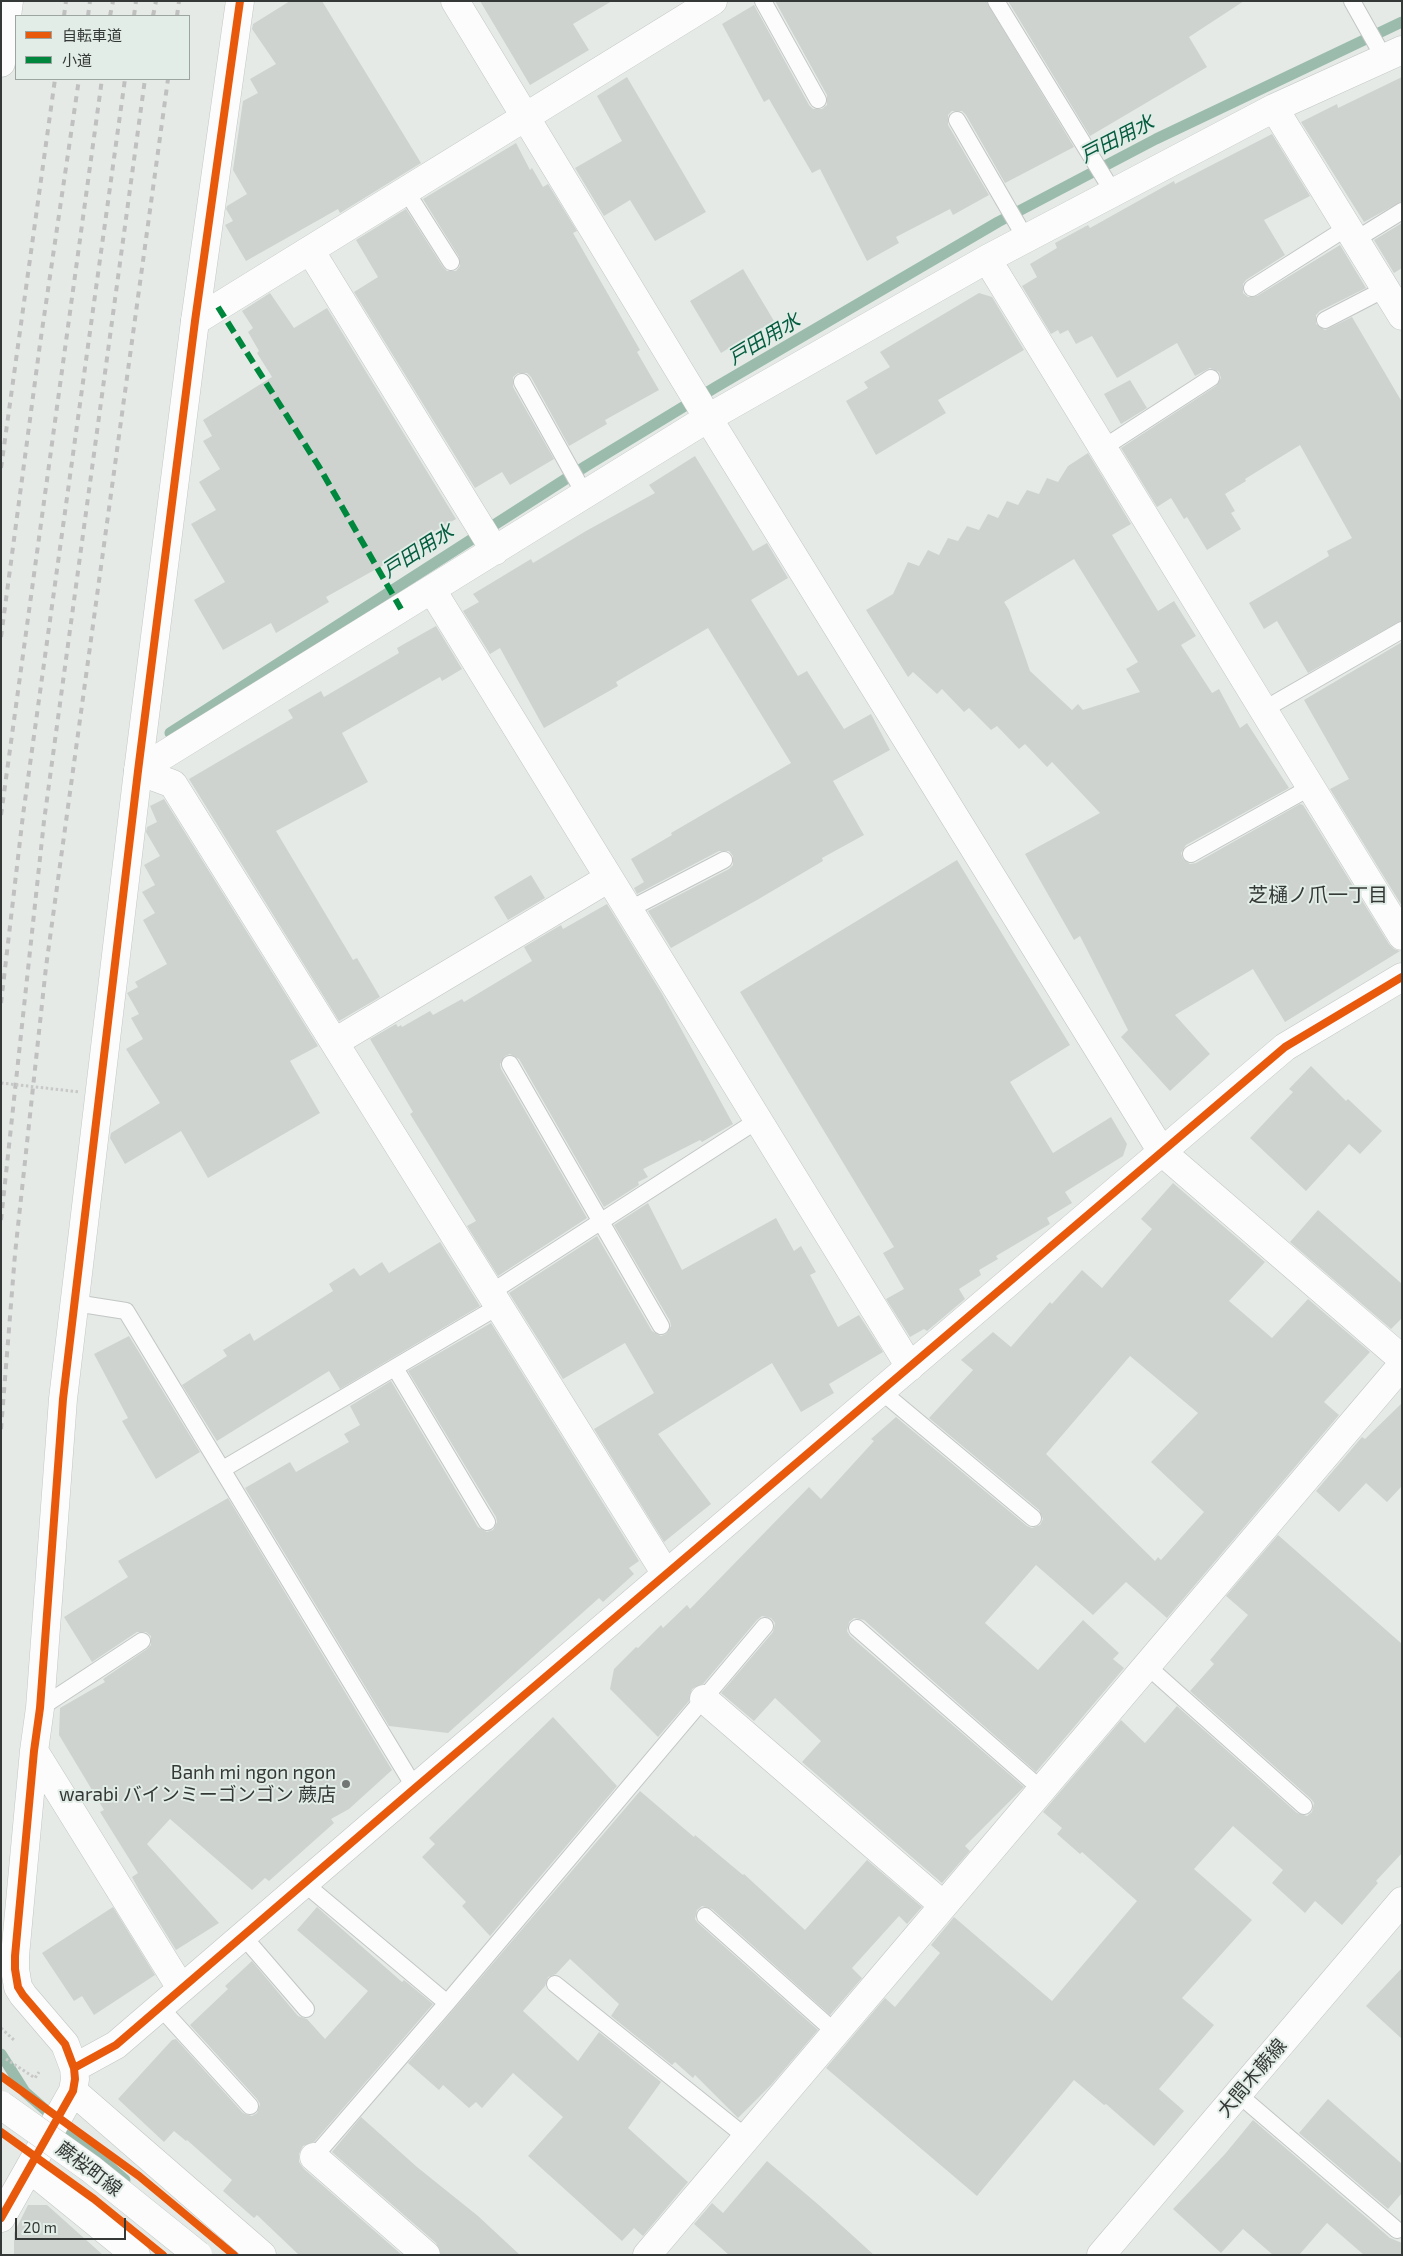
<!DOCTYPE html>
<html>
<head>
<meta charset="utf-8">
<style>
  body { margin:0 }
  #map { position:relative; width:1403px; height:2256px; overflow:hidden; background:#e5eae7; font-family:"Exo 2","Noto Sans JP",sans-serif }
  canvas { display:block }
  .frame { position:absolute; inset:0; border:2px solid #343836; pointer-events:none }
  .legend { position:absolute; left:15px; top:15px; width:175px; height:65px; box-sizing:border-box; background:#e2ede7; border:1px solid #9ca5a0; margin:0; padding:6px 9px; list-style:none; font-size:15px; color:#343836 }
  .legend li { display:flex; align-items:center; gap:10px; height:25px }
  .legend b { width:25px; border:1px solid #9ca5a0 }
  .scale { position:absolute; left:15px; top:2218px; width:111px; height:22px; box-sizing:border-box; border:2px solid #343836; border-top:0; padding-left:6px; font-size:15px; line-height:18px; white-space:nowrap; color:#343836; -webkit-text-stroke:4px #e2ede7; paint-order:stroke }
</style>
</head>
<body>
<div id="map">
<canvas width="1403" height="2256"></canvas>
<div class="frame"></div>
<ul class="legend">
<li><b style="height:6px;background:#e8590c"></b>自転車道</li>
<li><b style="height:6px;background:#00873e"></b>小道</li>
</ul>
<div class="scale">20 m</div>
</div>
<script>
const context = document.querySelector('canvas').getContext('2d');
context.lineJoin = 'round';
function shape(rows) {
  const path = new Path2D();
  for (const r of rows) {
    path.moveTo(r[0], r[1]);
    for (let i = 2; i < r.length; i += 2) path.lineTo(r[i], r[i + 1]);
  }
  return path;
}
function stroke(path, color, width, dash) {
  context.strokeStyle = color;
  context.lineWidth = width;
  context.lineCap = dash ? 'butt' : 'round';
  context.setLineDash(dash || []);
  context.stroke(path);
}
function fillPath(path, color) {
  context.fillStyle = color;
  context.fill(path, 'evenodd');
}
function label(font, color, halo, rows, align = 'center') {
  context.font = font + ' "Exo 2","Noto Sans JP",sans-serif';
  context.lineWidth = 4;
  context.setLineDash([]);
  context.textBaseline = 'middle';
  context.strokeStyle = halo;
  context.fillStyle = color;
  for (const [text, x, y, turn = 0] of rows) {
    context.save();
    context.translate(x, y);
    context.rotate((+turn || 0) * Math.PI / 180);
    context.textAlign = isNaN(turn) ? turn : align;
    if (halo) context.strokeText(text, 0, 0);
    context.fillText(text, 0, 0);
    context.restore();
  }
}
stroke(shape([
  [170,733,586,466,716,387,998,222,1156,139,1402,22],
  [1,2054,25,2092,125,2180]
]), '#9bbcac', 11);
fillPath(shape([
  [290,1,322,1,421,163,340,213,338,209,246,261,225,225,233,221,226,209,227,206,247,194,233,170,243,101,258,93,250,79,276,64,252,29,253,24],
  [480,1,612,1,573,24,589,50,530,85],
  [775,1,986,1,1074,147,1005,183,966,115,962,111,952,111,948,115,948,125,989,195,953,215,950,209,896,237,899,243,867,261,820,169,812,173,769,99,764,102,722,24,754,5,809,105,813,109,822,109,827,105,827,95],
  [1008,1,1244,1,1189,37,1207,67,1090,136],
  [627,77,706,212,655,241,630,200,604,216,575,168,622,141,597,96],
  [1402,77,1402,201,1364,222,1301,122,1337,104,1338,108],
  [1272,134,1310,196,1264,220,1285,255,1246,280,1243,284,1243,293,1248,297,1257,296,1340,245,1366,288,1320,311,1316,315,1316,324,1325,330,1352,317,1402,402,1402,620,1308,673,1277,621,1264,629,1249,603,1329,556,1327,551,1352,538,1300,445,1245,479,1246,481,1225,494,1235,511,1231,513,1241,529,1207,550,1187,517,1184,519,1171,498,1157,507,1121,448,1216,386,1221,378,1219,372,1210,368,1195,376,1177,343,1117,378,1092,336,1076,344,1068,330,1060,334,1058,330,1051,334,1022,286,1037,277,1030,264,1057,248,1055,243,1088,225,1090,228,1174,181,1175,184],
  [516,143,530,170,532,168,543,187,548,184,577,231,573,233,640,350,637,352,659,390,605,420,607,424,569,446,531,377,527,373,518,373,513,377,513,387,554,459,510,485,502,472,475,488,354,292,378,277,356,240,406,209,443,267,447,271,456,271,460,266,459,257,423,199],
  [1402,223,1402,268,1394,273,1374,240],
  [743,269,774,321,721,353,690,301],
  [270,293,294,328,327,308,456,519,421,539,423,543,326,597,329,602,276,633,271,623,223,650,194,600,225,582,191,524,216,510,199,482,220,469,203,441,212,436,203,420,272,377,257,353,259,351,248,332,253,328,242,311],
  [979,293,992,297,1024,350,938,400,946,413,876,455,846,401,868,388,864,382,890,367,880,352],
  [1130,380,1147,408,1121,424,1104,394],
  [1088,453,1131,524,1112,535,1158,611,1174,601,1196,636,1181,645,1212,693,1219,689,1240,728,1247,723,1289,788,1186,845,1181,853,1183,859,1190,864,1196,863,1300,804,1303,805,1389,944,1394,949,1400,951,1285,1022,1253,969,1175,1015,1210,1054,1170,1091,1121,1037,1128,1030,1080,936,1074,940,1025,854,1100,813,1052,762,1047,767,1025,744,1019,749,997,726,991,730,969,708,964,712,942,689,937,694,913,672,908,677,866,610,893,594,908,562,919,566,928,550,939,555,948,538,958,541,967,526,979,530,988,514,998,518,1007,501,1018,505,1027,490,1039,494,1047,478,1058,482,1068,466],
  [1074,559,1138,662,1126,669,1140,692,1083,710,1078,704,1072,710,1030,671,1009,610,1004,602],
  [695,456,753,551,767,543,788,578,751,600,798,676,807,671,844,729,871,714,890,750,833,781,864,835,822,858,823,861,757,900,671,948,648,911,729,869,733,865,733,856,729,851,719,851,637,894,634,888,644,882,631,859,672,835,671,833,791,763,708,628,616,682,618,686,544,728,500,648,490,654,463,611,479,602,473,594,531,559,533,563,586,531,655,493,649,485],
  [436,626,462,669,442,681,440,677,342,733,368,782,276,831,353,960,357,958,380,997,339,1021,189,779,293,718,288,710,321,691,324,697,399,653,397,648],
  [1402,642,1402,906,1330,789,1349,779,1304,700],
  [164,799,318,1046,290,1061,320,1113,208,1178,181,1131,125,1164,110,1138,111,1133,160,1103,126,1049,143,1039,131,1018,139,1014,127,993,138,987,135,982,167,964,143,920,155,913,142,892,155,885,144,865,160,856,146,832,147,827,157,822,150,806],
  [957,860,1070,1045,1010,1082,1053,1153,1111,1117,1127,1144,1123,1156,1065,1192,1072,1203,1047,1218,1050,1224,996,1256,998,1259,979,1270,981,1275,959,1289,965,1299,927,1331,924,1329,910,1337,886,1299,904,1289,883,1253,894,1247,740,992],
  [531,875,545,898,508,920,494,897],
  [607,904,662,994,733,1124,702,1142,700,1140,643,1169,648,1177,638,1182,639,1185,604,1207,519,1059,510,1054,505,1056,500,1064,501,1069,587,1218,498,1276,467,1226,476,1221,410,1114,413,1112,370,1039,396,1024,398,1027,401,1025,402,1027,430,1011,433,1015,462,999,464,1002,532,961,524,947,561,925,563,929],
  [1311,1066,1346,1101,1348,1099,1382,1131,1360,1154,1349,1144,1306,1191,1250,1138,1293,1092,1289,1089],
  [1173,1183,1265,1262,1229,1301,1272,1338,1308,1299,1370,1352,1324,1402,1339,1415,1167,1618,1126,1582,1093,1615,1036,1565,985,1623,1038,1670,1083,1620,1119,1653,1113,1659,1124,1668,1036,1772,864,1620,854,1618,849,1622,847,1631,850,1636,1024,1787,965,1846,970,1851,942,1883,802,1762,821,1741,775,1698,754,1721,721,1693,773,1632,775,1623,771,1618,762,1616,757,1620,703,1684,692,1689,689,1701,658,1737,610,1689,614,1669,636,1647,638,1648,661,1625,663,1628,687,1605,690,1609,809,1487,821,1499,874,1441,871,1439,896,1417,1027,1526,1032,1528,1040,1525,1043,1519,1039,1510,929,1418,973,1370,961,1360,993,1332,1011,1347,1050,1302,1052,1304,1082,1270,1102,1288,1152,1229,1141,1219],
  [1130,1356,1198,1413,1151,1462,1204,1512,1161,1560,1158,1557,1155,1561,1046,1454],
  [648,1203,682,1270,776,1218,794,1251,801,1246,816,1272,810,1275,838,1327,859,1315,883,1352,829,1384,834,1393,801,1412,772,1363,658,1434,711,1504,664,1542,594,1429,654,1393,625,1343,563,1379,509,1293,597,1236,652,1331,661,1336,666,1334,671,1326,670,1321,614,1225],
  [1318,1210,1402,1284,1402,1318,1391,1329,1290,1242],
  [440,1242,480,1306,340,1389,329,1371,217,1441,182,1385,227,1356,223,1350,250,1333,254,1341,333,1291,329,1284,354,1268,360,1276,382,1262,389,1273],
  [491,1323,639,1561,629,1568,634,1574,603,1602,599,1598,448,1733,389,1726,245,1488,290,1462,296,1472,349,1442,344,1434,360,1425,350,1406,391,1381,478,1527,487,1532,493,1530,497,1522,496,1517,408,1371],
  [129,1336,200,1452,156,1479,122,1421,128,1418,94,1354],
  [1402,1403,1402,1486,1387,1502,1366,1483,1339,1512,1316,1491,1362,1437,1365,1439],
  [228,1498,392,1770,349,1809,331,1819,334,1823,269,1881,265,1878,252,1890,170,1819,147,1844,219,1923,176,1950,139,1890,132,1877,138,1873,100,1812,104,1810,59,1735,60,1708,105,1682,103,1679,147,1649,151,1645,151,1636,146,1632,137,1632,92,1662,64,1617,128,1577,118,1561],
  [1278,1535,1402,1644,1402,1853,1376,1881,1378,1883,1342,1925,1315,1901,1305,1913,1272,1883,1283,1870,1233,1826,1194,1869,1252,1920,1182,1998,1214,2025,1159,2089,1184,2111,1154,2146,1106,2104,1104,2105,1074,2080,977,2196,826,2068,885,1998,895,2007,940,1953,931,1945,954,1917,1052,2001,1137,1901,1082,1852,1080,1854,1057,1834,1062,1828,1043,1812,1121,1720,1145,1743,1177,1706,1297,1813,1307,1816,1312,1812,1314,1803,1311,1799,1190,1691,1214,1664,1210,1660,1248,1615,1226,1596],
  [553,1717,617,1786,490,1936,462,1906,466,1902,422,1857,435,1844,429,1838],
  [640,1791,694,1837,695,1835,743,1875,744,1874,805,1930,867,1860,922,1907,907,1924,899,1916,852,1968,862,1978,830,2015,712,1909,702,1906,697,1910,695,1919,698,1923,818,2030,771,2085,738,2118,695,2075,693,2078,675,2062,672,2065,611,2016,619,2004,570,1959,556,1974,548,1977,545,1986,523,2011,578,2061,599,2032,661,2082,628,2128,688,2182,643,2236,634,2228,622,2241,528,2156,563,2117,513,2073,482,2108,476,2102,469,2108,443,2085,439,2090,408,2063],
  [113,1907,155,1975,94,2015,82,1996,74,2001,42,1953],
  [317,1907,402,1982,404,1980,433,2004,314,2142,303,2146,299,2154,299,2162,304,2169,402,2255,299,2255,257,2215,254,2218,223,2191,232,2180,187,2140,186,2141,174,2131,164,2142,118,2099,172,2040,176,2039,243,2113,252,2116,257,2113,260,2104,257,2099,190,2025,228,1989,225,1986,252,1961,298,2016,307,2019,325,2039,368,1991,297,1930],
  [1402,1968,1402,2039,1366,2006],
  [1328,2099,1402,2164,1402,2193,1388,2209,1299,2133],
  [361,2117,417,2167,478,2216,520,2255,441,2255,436,2243,332,2152],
  [1253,2120,1390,2238,1402,2243,1402,2255,1364,2255,1327,2223,1299,2255,1273,2255,1243,2229,1221,2253,1173,2209,1225,2154],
  [767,2161,820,2206,874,2255,729,2255,694,2224,712,2203,723,2213],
  [28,2205,47,2205,103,2255,14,2255,14,2233]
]), '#ced3d0');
const service = shape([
  [763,1,818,100],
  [996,1,1113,192],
  [1352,1,1384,58],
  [957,120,1026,239],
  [406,191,451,262],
  [1355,240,1402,211],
  [1252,288,1348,227],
  [1325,320,1385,289],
  [522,382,585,495],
  [1103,448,1211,378],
  [1263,710,1402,630],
  [1191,854,1311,787],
  [628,910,724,860],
  [510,1064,661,1326],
  [490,1293,758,1120],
  [75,1303,126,1311,415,1788],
  [395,1368,487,1522],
  [881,1391,1033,1518],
  [223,1469,499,1306],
  [857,1628,1041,1789],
  [1146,1665,1304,1806],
  [40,1708,142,1641],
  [305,1884,447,2003],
  [705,1916,835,2032],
  [243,1936,306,2009],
  [555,1984,746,2137],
  [160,2007,250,2106],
  [1238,2094,1397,2230],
  [314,2157,447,2003,765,1626]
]);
const minor = shape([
  [455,1,708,418,1162,1152,1402,1359],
  [1,63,9,1],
  [1274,108,1402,316],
  [310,250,495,551],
  [987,259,1402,936],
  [195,321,713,1],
  [432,590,910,1367],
  [138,771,708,418,987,259,1274,108,1402,50],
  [138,771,173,784,666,1574],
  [335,1042,609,878],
  [704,1699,943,1905],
  [34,1751,181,1988],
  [74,2068,116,2045,415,1788,1285,1047,1402,977],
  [73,2091,262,2255],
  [314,2157,426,2255],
  [30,2169,136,2255],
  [1,2218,73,2091,75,2079,74,2068,65,2044,23,1995,18,1987,15,1969,15,1956,34,1751,40,1708,63,1399,138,771],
  [647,2255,1402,1365]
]);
const tertiary = shape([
  [138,771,195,321,240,1]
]);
const secondary = shape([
  [1101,2255,1402,1901]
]);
stroke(service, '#c2c6c4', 18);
stroke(minor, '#c2c6c4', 29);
stroke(tertiary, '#c2c6c4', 29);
stroke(secondary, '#c2c6c4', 29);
stroke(shape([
  [1,2028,15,2041],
  [6,2059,35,2078,39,2072]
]), '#c7c8c7', 3, [2.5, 2.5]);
stroke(service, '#fbfcfb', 16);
stroke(minor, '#fbfcfb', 28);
stroke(tertiary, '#fbfcfb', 28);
stroke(secondary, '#fbfcfb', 28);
stroke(shape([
  [64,16,66,1],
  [88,16,90,1],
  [110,16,113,1],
  [134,16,136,1],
  [153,16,156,1],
  [177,16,179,1],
  [1,468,55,79],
  [1,637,40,344,79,79],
  [1,815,102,79],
  [1,1003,23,815,125,79],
  [1,1220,44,821,145,79],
  [1,1429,15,1254,46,967,168,79]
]), '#bfc0bf', 4, [6, 6]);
const secondaryBridge = shape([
  [1,2105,91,2169,198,2255]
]);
stroke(secondaryBridge, '#c2c6c4', 29, []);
stroke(shape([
  [1,1083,80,1092]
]), '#c7c8c7', 3, [2.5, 2.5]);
stroke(secondaryBridge, '#fbfcfb', 28);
stroke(shape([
  [218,307,318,465,401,609]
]), '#00873e', 6, [12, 6]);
stroke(shape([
  [74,2068,116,2045,415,1788,1285,1047,1402,977],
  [1,2076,139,2176,234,2255],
  [1,2132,94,2199,163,2255],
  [1,2218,73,2091,75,2079,74,2068,65,2044,23,1995,18,1987,15,1969,15,1956,34,1751,40,1708,63,1399,138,771,195,321,240,1]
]), '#e8590c', 8);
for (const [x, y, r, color] of [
  [346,1784,5,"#727674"]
]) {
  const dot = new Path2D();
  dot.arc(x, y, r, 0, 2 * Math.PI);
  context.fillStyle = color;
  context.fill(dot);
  stroke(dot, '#e2ede7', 2);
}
label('19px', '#343836', '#e2ede7', [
  ["Banh mi ngon ngon",336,1773],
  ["warabi バインミーゴンゴン 蕨店",336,1795]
], 'right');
label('19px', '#343836', '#e2ede7', [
  ["大間木蕨線",1252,2078,-50],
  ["蕨桜町線",89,2169,37]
]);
label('italic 20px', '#055c40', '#e2ede7', [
  ["戸田用水",1117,139,-27],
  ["戸田用水",764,339,-31],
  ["戸田用水",418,551,-33]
]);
label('20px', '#343836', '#e2ede7', [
  ["芝樋ノ爪一丁目",1318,895]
]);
</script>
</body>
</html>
